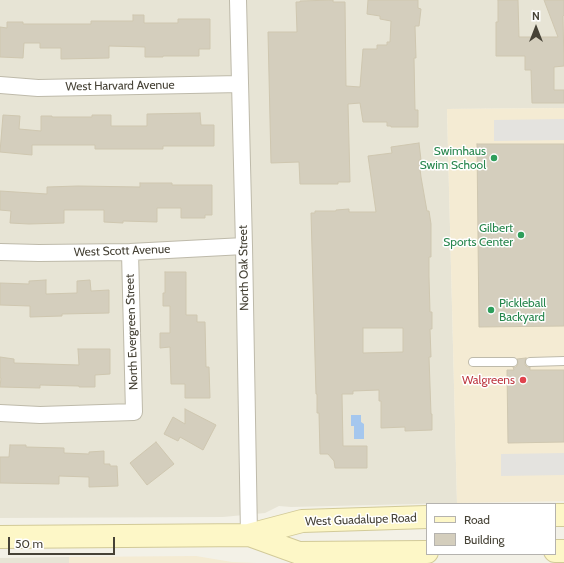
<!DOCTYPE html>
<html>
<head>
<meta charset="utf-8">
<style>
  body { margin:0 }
  #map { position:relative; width:564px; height:563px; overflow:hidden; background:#f3f1e7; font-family:Cabin,sans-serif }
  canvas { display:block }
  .legend { position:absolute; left:426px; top:503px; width:130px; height:52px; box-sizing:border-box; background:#fff; border:1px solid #b5b3af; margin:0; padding:5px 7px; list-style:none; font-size:12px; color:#464236 }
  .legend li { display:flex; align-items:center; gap:8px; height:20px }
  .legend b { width:20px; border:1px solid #b5b3af }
  .north { position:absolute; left:516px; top:8px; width:40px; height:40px; -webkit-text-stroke:3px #fff; paint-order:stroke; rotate:0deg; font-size:11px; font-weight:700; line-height:16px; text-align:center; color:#464236 }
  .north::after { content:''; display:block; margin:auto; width:14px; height:18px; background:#464236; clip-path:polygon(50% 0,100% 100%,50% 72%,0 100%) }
  .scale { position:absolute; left:8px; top:537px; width:107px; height:18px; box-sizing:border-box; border:2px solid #464236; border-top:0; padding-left:5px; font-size:12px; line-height:14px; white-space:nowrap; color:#464236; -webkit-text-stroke:3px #fff; paint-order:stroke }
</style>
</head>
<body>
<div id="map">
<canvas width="564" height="563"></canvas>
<ul class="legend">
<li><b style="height:5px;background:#fdf7c7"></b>Road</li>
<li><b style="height:11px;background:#d4cebd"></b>Building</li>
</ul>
<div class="north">N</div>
<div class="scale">50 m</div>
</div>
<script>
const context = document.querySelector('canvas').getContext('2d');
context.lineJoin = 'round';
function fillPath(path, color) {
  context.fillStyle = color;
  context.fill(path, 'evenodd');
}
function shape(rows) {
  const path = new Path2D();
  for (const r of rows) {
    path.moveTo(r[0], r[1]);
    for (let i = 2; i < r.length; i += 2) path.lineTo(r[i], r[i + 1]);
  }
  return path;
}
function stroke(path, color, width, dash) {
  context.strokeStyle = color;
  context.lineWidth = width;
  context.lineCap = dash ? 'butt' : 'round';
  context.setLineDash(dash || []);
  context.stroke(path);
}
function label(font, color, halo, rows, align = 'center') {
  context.font = font + ' Cabin,sans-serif';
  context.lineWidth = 3;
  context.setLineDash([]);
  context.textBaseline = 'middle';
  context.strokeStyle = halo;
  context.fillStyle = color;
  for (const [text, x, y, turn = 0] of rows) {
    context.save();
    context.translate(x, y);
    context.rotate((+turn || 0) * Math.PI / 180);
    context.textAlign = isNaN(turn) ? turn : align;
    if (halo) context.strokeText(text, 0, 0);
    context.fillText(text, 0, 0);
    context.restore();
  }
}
fillPath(shape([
  [0,0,564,0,564,108,447,109,457,503,291,507,279,506,265,513,223,517,0,518],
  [69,557,69,563,0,563,0,558]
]), '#e7e4d5');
fillPath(shape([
  [564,108,564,501,457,503,447,109],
  [196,556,232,562,257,563,69,563,69,557]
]), '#f4ebd3');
fillPath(shape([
  [564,119,564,140,494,141,494,120],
  [564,453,564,475,501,476,501,454]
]), '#e4e3df');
fillPath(shape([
  [351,415,361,415,361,422,364,424,364,439,354,439,354,426,351,426]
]), '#a5c7ee');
const building = shape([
  [333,0,333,2,345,2,346,86,360,87,363,49,377,49,377,45,387,45,387,42,390,42,391,21,380,19,380,16,367,14,368,0,418,0,418,8,421,9,419,26,415,26,416,58,414,58,415,110,418,110,418,127,391,127,391,126,387,126,387,122,363,122,360,103,348,104,350,182,338,182,338,184,300,184,299,162,271,163,268,32,297,32,296,2,300,2,300,1,333,0],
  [498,0,518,0,519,37,558,37,544,0,564,0,564,15,563,16,564,66,554,67,554,90,564,90,564,103,532,103,531,70,525,70,525,56,496,56,496,22,498,22,498,0],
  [133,15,144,15,144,23,178,23,178,19,210,19,210,49,199,49,199,56,163,56,163,57,145,57,145,47,109,46,109,58,61,59,61,48,40,48,40,43,24,43,23,58,0,57,0,27,7,28,7,22,23,22,23,24,91,24,91,21,133,21,133,15],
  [200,113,201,125,214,125,214,146,163,146,163,149,95,149,95,145,32,145,32,155,0,152,3,115,20,116,19,129,41,131,41,116,52,116,52,117,92,117,92,115,111,115,111,126,147,126,147,114,200,113],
  [419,143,421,160,419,160,421,177,427,211,429,211,431,224,431,257,429,257,429,277,430,312,432,312,432,329,430,329,431,357,429,357,431,414,432,414,432,430,405,431,405,427,381,428,381,401,379,401,379,390,353,391,353,394,342,394,343,446,367,446,367,468,335,468,334,461,328,454,320,454,319,413,317,413,317,394,316,394,311,213,315,213,315,211,336,211,336,210,349,209,349,212,376,212,368,156,392,153,391,147,419,143],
  [363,328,403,328,403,352,363,353,363,328],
  [477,144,564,144,564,326,479,327,477,144],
  [140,183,172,183,172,185,212,185,212,215,205,215,205,218,181,218,181,208,157,208,157,222,123,221,123,223,104,222,104,210,64,210,64,223,29,224,10,223,11,211,0,210,0,191,47,194,47,187,78,186,140,187,140,183],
  [165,272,186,272,186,315,197,315,197,322,205,322,206,367,209,367,210,398,185,398,185,384,171,384,170,347,160,348,160,333,170,333,170,306,163,306,163,293,165,293,165,272],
  [46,280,46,294,77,293,77,281,90,280,91,291,109,290,109,313,62,314,62,316,30,317,30,306,0,305,0,283,29,284,29,281,46,280],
  [78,349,110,349,110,374,95,375,95,387,79,387,79,386,40,385,40,388,0,387,1,378,0,378,0,357,14,359,14,363,79,365,78,349],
  [526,358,525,362,525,365,527,367,530,367,530,370,564,370,564,442,508,443,507,370,514,370,513,367,516,367,518,364,518,362,517,359,526,358],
  [185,409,216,425,203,450,180,437,178,441,164,434,173,417,185,424,185,409],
  [156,442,174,464,147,485,130,463,156,442],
  [10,445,26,445,26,447,64,448,64,453,89,454,89,452,104,451,104,464,110,464,110,466,117,466,118,486,89,487,89,477,59,476,59,484,0,483,0,457,9,457,10,445]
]);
fillPath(building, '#d4cebd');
stroke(building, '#cfc7b0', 1);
const lane = shape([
  [473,362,513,362],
  [530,362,564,361]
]);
const street = shape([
  [238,0,244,246,249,535],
  [0,85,38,88,240,84],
  [0,252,39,253,130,252,244,246],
  [0,413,40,415,134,412,130,252]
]);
const secondary = shape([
  [555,515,564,515],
  [249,535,299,553,427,552],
  [0,537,249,535,302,521,427,517],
  [555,551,564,551]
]);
stroke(lane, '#bebaaa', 10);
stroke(street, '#bebaaa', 18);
stroke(secondary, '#d2ca98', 24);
stroke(lane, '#fff', 8);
stroke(street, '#fff', 16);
stroke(secondary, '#fdf7c7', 22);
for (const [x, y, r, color] of [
  [494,158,4,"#2e9e5b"],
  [521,235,4,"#2e9e5b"],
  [491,310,4,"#2e9e5b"],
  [523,380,4,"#e0444e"]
]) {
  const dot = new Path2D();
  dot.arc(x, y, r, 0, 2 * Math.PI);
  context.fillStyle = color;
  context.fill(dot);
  stroke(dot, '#fff', 1.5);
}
label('12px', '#464236', '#fff', [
  ["West Harvard Avenue",120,86,-1],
  ["West Scott Avenue",122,251,-2],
  ["North Oak Street",244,268,-91],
  ["North Evergreen Street",132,332,-92],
  ["West Guadalupe Road",361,520,-2]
]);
label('12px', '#27864d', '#fff', [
  ["Swimhaus",486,151],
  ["Swim School",486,165],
  ["Gilbert",513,228],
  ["Sports Center",513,242],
  ["Pickleball",499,303,"left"],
  ["Backyard",499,317,"left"]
], 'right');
label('12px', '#be3a42', '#fff', [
  ["Walgreens",515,380]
], 'right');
</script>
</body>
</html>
